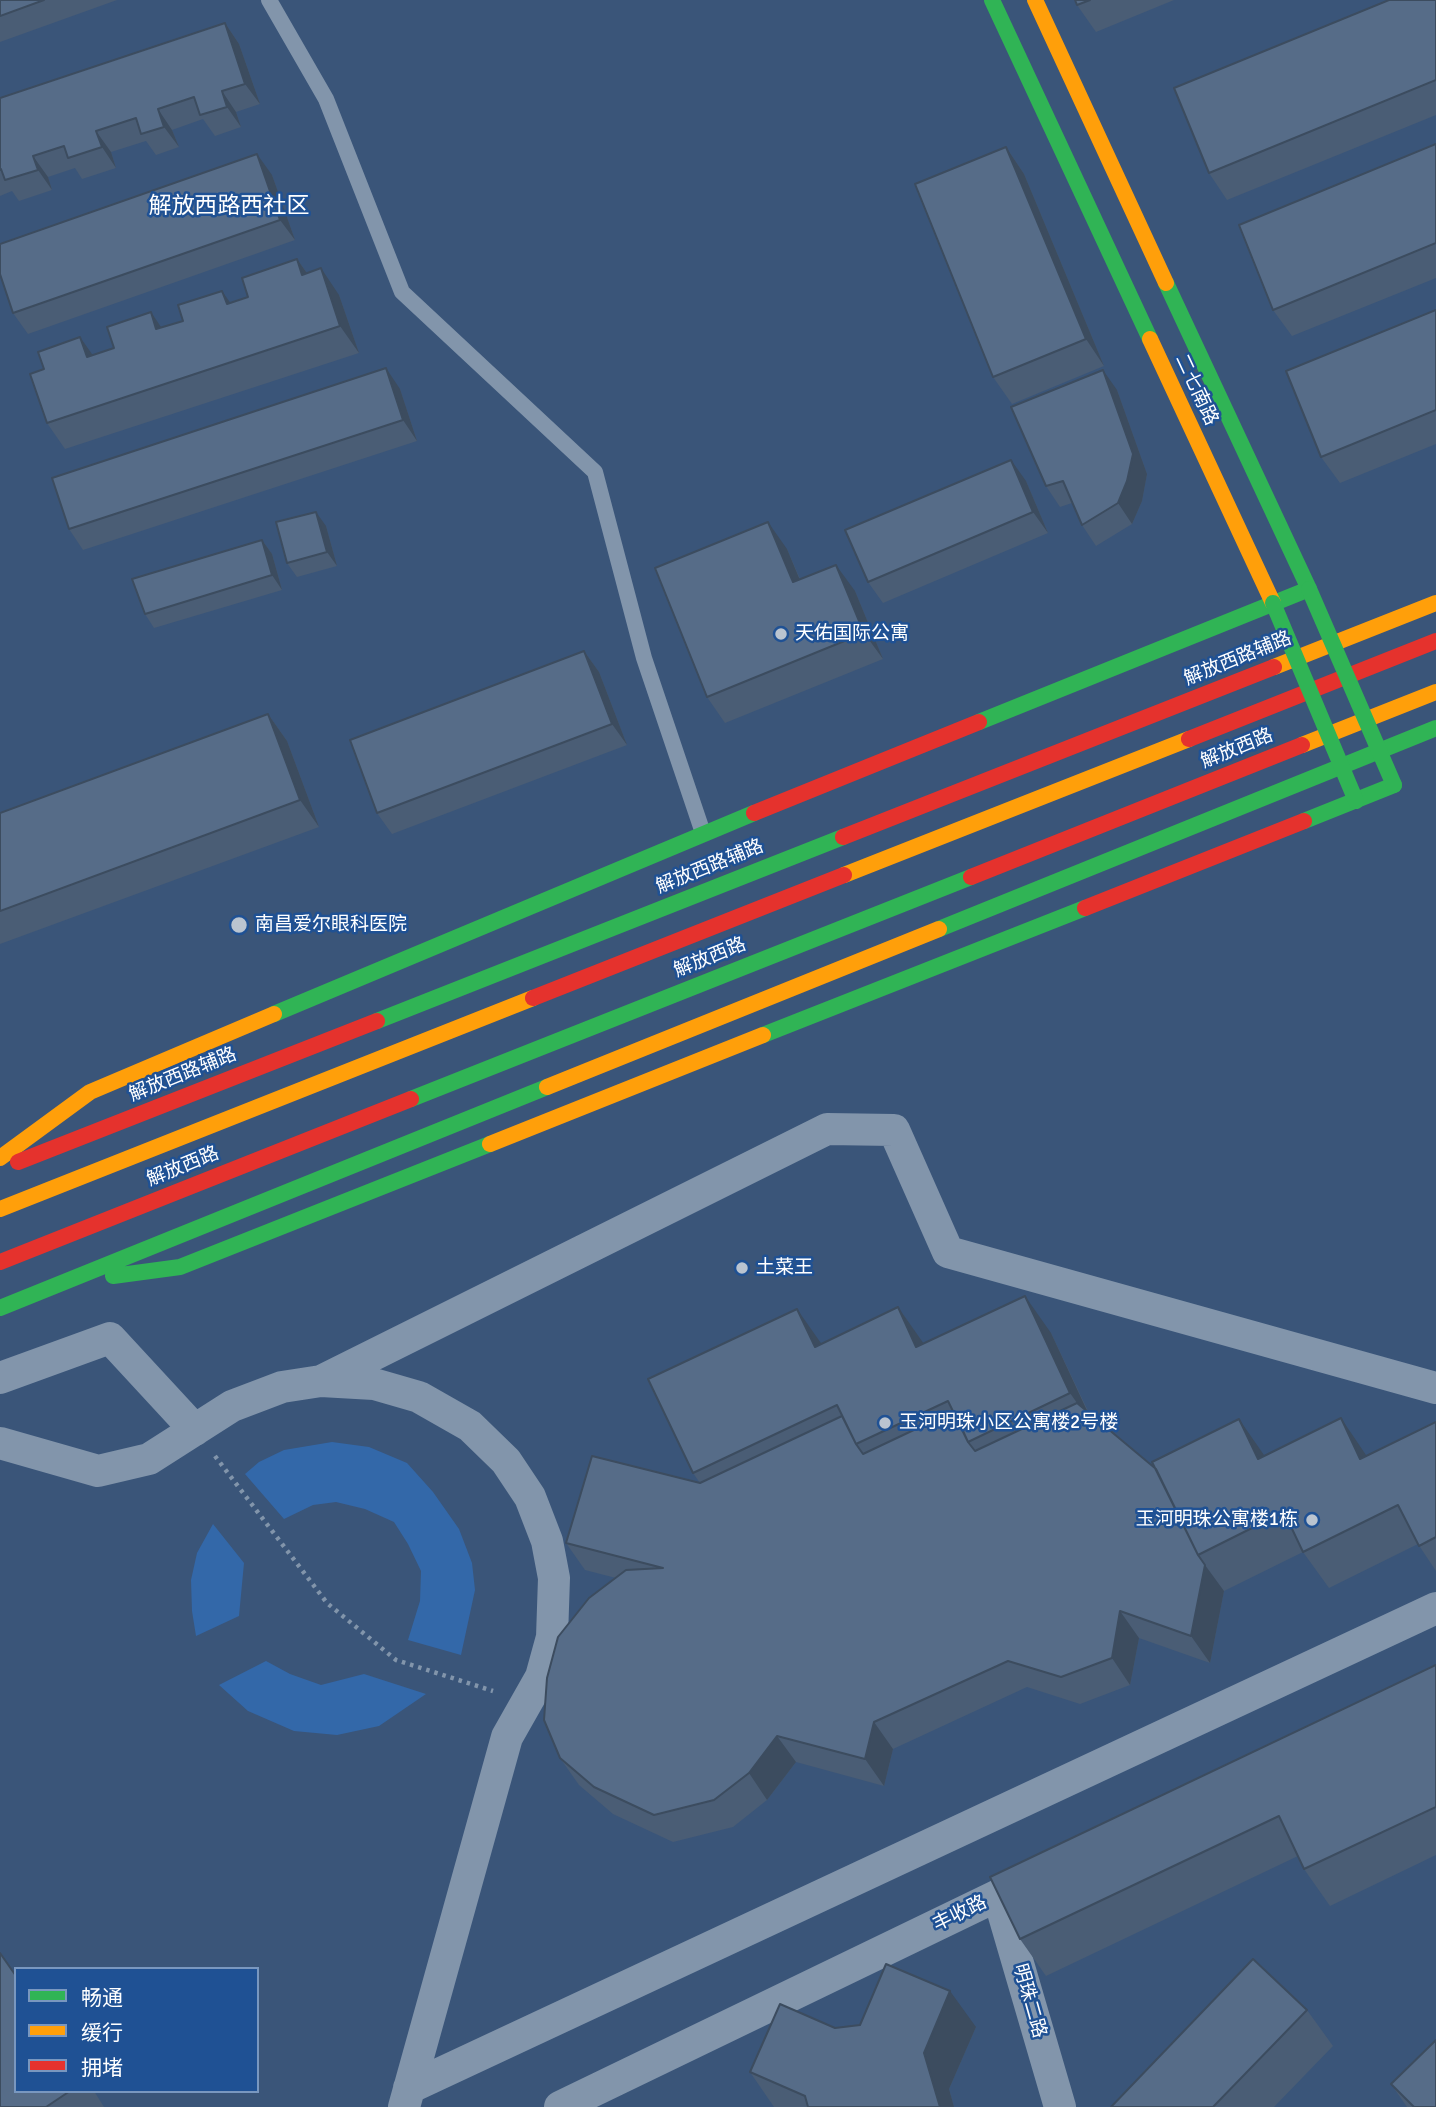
<!DOCTYPE html>
<html>
<head>
<meta charset="utf-8">
<style>
  body { margin:0 }
  #map { position:relative; width:1436px; height:2107px; overflow:hidden; background:#3a5579; font-family:Signika,"Noto Sans SC",sans-serif }
  canvas { display:block }
  .legend { position:absolute; left:14px; top:1967px; width:245px; height:126px; box-sizing:border-box; background:#1f5194; border:2px solid #7997bf; margin:0; padding:9px 12px; list-style:none; font-size:21px; color:#fff }
  .legend li { display:flex; align-items:center; gap:14px; height:35px }
  .legend b { width:35px; border:2px solid #7997bf }
</style>
</head>
<body>
<div id="map">
<canvas width="1436" height="2107"></canvas>
<ul class="legend">
<li><b style="height:9px;background:#30b455"></b>畅通</li>
<li><b style="height:9px;background:#ff9f0a"></b>缓行</li>
<li><b style="height:9px;background:#e5322d"></b>拥堵</li>
</ul>
</div>
<script>
const context = document.querySelector('canvas').getContext('2d');
context.lineJoin = 'round';
function fillPath(path, color) {
  context.fillStyle = color;
  context.fill(path, 'evenodd');
}
function shape(rows) {
  const path = new Path2D();
  for (const r of rows) {
    path.moveTo(r[0], r[1]);
    for (let i = 2; i < r.length; i += 2) path.lineTo(r[i], r[i + 1]);
  }
  return path;
}
function stroke(path, color, width, dash) {
  context.strokeStyle = color;
  context.lineWidth = width;
  context.lineCap = dash ? 'butt' : 'round';
  context.setLineDash(dash || []);
  context.stroke(path);
}
function label(font, color, halo, rows, align = 'center') {
  context.font = font + ' Signika,"Noto Sans SC",sans-serif';
  context.lineWidth = 5;
  context.setLineDash([]);
  context.textBaseline = 'middle';
  context.strokeStyle = halo;
  context.fillStyle = color;
  for (const [text, x, y, turn = 0] of rows) {
    context.save();
    context.translate(x, y);
    context.rotate((+turn || 0) * Math.PI / 180);
    context.textAlign = isNaN(turn) ? turn : align;
    if (halo) context.strokeText(text, 0, 0);
    context.fillText(text, 0, 0);
    context.restore();
  }
}
fillPath(shape([
  [332,1442,369,1447,407,1463,433,1492,459,1529,472,1563,475,1590,461,1655,408,1640,420,1601,421,1571,408,1544,394,1522,365,1509,336,1502,313,1505,284,1519,245,1474,259,1462,284,1450],
  [213,1524,244,1563,239,1616,196,1636,192,1611,191,1580,197,1553],
  [266,1661,290,1674,321,1685,364,1674,426,1694,379,1726,337,1735,294,1731,248,1711,219,1685]
]), '#3368a9');
stroke(shape([
  [215,1456,327,1603,396,1660,493,1691]
]), '#8295ab', 4.5, [3.5, 5]);
stroke(shape([
  [269,0,326,99,402,292,595,472,644,658,703,833]
]), '#8295ab', 16);
stroke(shape([
  [0,1378,110,1338,195,1430],
  [321,1381,827,1129,894,1130,948,1252,1436,1388],
  [0,1443,98,1471,149,1459,232,1406,282,1387,321,1381,374,1384,419,1397,470,1426,506,1461,530,1497,547,1541,554,1578,552,1637,541,1677,507,1737,404,2107],
  [998,1895,1060,2107],
  [409,2088,1436,1608],
  [560,2107,1038,1876]
]), '#8295ab', 32);
stroke(shape([
  [992,0,1150,339],
  [979,722,1309,589,1166,283],
  [1304,821,1394,785],
  [939,929,1436,728],
  [274,1014,754,813],
  [377,1021,843,837],
  [763,1035,1085,908],
  [411,1099,971,877],
  [113,1276,180,1267,490,1144],
  [0,1308,547,1087]
]), '#30b455', 16);
stroke(shape([
  [1035,0,1166,283],
  [1150,339,1273,603],
  [1274,667,1436,603],
  [1302,745,1436,692],
  [844,875,1189,739],
  [547,1087,939,929],
  [490,1144,763,1035],
  [0,1158,90,1092,274,1014],
  [0,1209,533,998]
]), '#ff9f0a', 16);
stroke(shape([
  [1189,739,1436,641],
  [754,813,979,722],
  [843,837,1274,667],
  [971,877,1302,745],
  [1085,908,1304,821],
  [533,998,844,875],
  [18,1162,377,1021],
  [0,1262,411,1099]
]), '#e5322d', 16);
stroke(shape([
  [1309,589,1394,785],
  [1273,603,1356,801]
]), '#30b455', 16);
fillPath(shape([
  [0,0,117,0,0,42],
  [1075,0,1174,0,1096,32,1077,5],
  [1436,0,1436,115,1227,200,1209,173],
  [225,23,239,44,260,104,236,112,241,127,215,136,203,119,172,130,179,147,156,155,146,141,111,152,116,168,82,179,75,168,48,177,52,190,19,201,12,191,0,196,0,98],
  [1436,144,1436,278,1292,336,1273,310],
  [1006,147,1024,174,1104,366,1012,404,993,377],
  [272,175,295,240,28,334,13,313],
  [297,259,307,273,339,295,359,353,65,449,47,423,93,355,114,348,151,312,161,328,183,321,248,297],
  [1436,310,1436,444,1340,483,1321,457],
  [400,389,417,441,83,550,69,529],
  [1117,390,1147,474,1142,501,1132,524,1096,546,1082,525,1072,503,1060,507,1046,486],
  [1026,481,1048,533,883,603,868,582],
  [326,526,337,566,297,577,287,563],
  [262,540,272,554,282,590,154,628,145,614],
  [787,549,800,579,855,591,883,659,725,723,707,697],
  [584,651,599,672,627,745,392,834,377,813],
  [268,714,287,741,319,827,0,944,0,813],
  [898,1307,923,1344,1051,1333,1088,1411,1156,1469,1265,1456,1367,1456,1436,1422,1436,1571,1418,1544,1329,1588,1303,1552,1224,1591,1210,1663,1139,1638,1130,1685,1080,1704,1027,1687,893,1749,884,1786,796,1762,767,1800,733,1827,673,1842,613,1814,579,1785,560,1758,616,1578,585,1570,566,1543,700,1483,693,1473,821,1344],
  [1436,1665,1436,1855,1330,1906,1304,1869,1298,1856,1046,1976,1020,1939],
  [0,1953,16,1975,16,2091,94,2091,104,2107,0,2107],
  [1307,2010,1333,2046,1274,2107,1111,2107],
  [976,2027,949,2089,954,2107,774,2107,750,2072,835,2028],
  [1391,2084,1436,2107,1407,2107]
]), '#4a5d75');
fillPath(shape([
  [225,23,239,44,260,104,245,84],
  [222,91,236,112,241,127,227,107],
  [158,109,172,130,179,147,164,127],
  [96,131,111,152,116,168,102,147],
  [1006,147,1024,174,1104,366,1086,339],
  [257,154,272,175,295,240,280,220],
  [33,156,48,177,52,190,38,170],
  [297,259,316,286,302,275],
  [321,268,339,295,359,353,340,326],
  [222,291,241,318,227,304],
  [151,312,169,339,156,329],
  [80,337,99,364,87,357],
  [386,368,400,389,417,441,403,420],
  [1103,370,1117,390,1147,474,1142,501,1132,524,1118,503],
  [1011,460,1026,481,1048,533,1033,512],
  [316,512,326,526,337,566,327,552],
  [768,522,787,549,812,609,793,582],
  [262,540,272,554,282,590,272,575],
  [836,565,855,591,883,659,864,633],
  [584,651,599,672,627,745,612,724],
  [268,714,287,741,319,827,300,800],
  [1025,1296,1051,1333,1096,1430,1070,1393],
  [898,1307,924,1344,916,1347],
  [797,1309,823,1346,815,1347],
  [1341,1418,1366,1455,1386,1495,1360,1459],
  [1239,1419,1264,1455,1258,1459],
  [1205,1565,1224,1591,1210,1663,1191,1636],
  [1120,1611,1139,1638,1130,1685,1112,1658],
  [874,1722,893,1749,884,1786,865,1759],
  [777,1736,796,1762,767,1800,749,1773],
  [950,1991,976,2027,949,2089,954,2107,940,2107,924,2053]
]), '#3c4c5f');
const building = shape([
  [0,0,44,0,0,16,0,0],
  [1075,0,1090,0,1077,5,1075,0],
  [1389,0,1436,0,1436,80,1209,173,1174,88,1389,0],
  [225,23,245,84,222,91,227,107,200,115,194,97,158,109,164,127,141,134,136,118,96,131,102,147,68,158,64,146,33,156,38,170,5,180,1,169,0,170,0,98,225,23],
  [1436,144,1436,243,1273,310,1239,225,1436,144],
  [1006,147,1086,339,993,377,915,184,1006,147],
  [257,154,280,220,13,313,0,274,0,244,257,154],
  [297,259,302,275,321,268,340,326,47,423,30,374,44,369,38,352,80,337,87,357,114,348,107,327,151,312,156,329,183,321,178,305,222,291,227,304,248,297,242,278,297,259],
  [1436,310,1436,410,1321,457,1286,371,1436,310],
  [386,368,403,420,69,529,52,478,386,368],
  [1103,370,1133,454,1127,481,1118,503,1082,525,1063,481,1046,486,1011,407,1103,370],
  [1011,460,1033,512,868,582,845,530,1011,460],
  [316,512,327,552,287,563,276,522,316,512],
  [768,522,793,582,836,565,864,633,707,697,655,568,768,522],
  [262,540,272,575,145,614,132,579,262,540],
  [584,651,612,724,377,813,350,740,584,651],
  [268,714,300,800,0,911,0,813,268,714],
  [1025,1296,1070,1393,968,1442,948,1401,856,1444,837,1405,693,1473,648,1379,797,1309,815,1347,898,1307,916,1347,1025,1296],
  [1077,1403,1156,1469,1198,1555,1205,1565,1191,1636,1120,1611,1112,1658,1061,1677,1008,1661,874,1722,865,1759,777,1736,749,1773,714,1800,654,1815,594,1787,560,1758,544,1720,547,1678,558,1637,589,1598,626,1570,663,1568,566,1543,592,1456,700,1483,842,1416,856,1444,863,1454,954,1411,968,1442,975,1451,1077,1403],
  [1341,1418,1360,1459,1436,1422,1436,1537,1419,1546,1398,1505,1303,1552,1284,1512,1198,1555,1152,1462,1239,1419,1258,1459,1341,1418],
  [1436,1665,1436,1807,1304,1869,1279,1816,1020,1939,990,1877,1436,1665],
  [0,1953,16,1976,16,2091,70,2091,46,2107,0,2107,0,1953],
  [1253,1959,1307,2010,1213,2107,1111,2107,1253,1959],
  [886,1964,950,1991,924,2053,940,2107,808,2107,805,2096,750,2072,780,2004,835,2028,860,2025,886,1964],
  [1436,2040,1436,2107,1414,2107,1391,2084,1436,2040]
]);
fillPath(building, '#566c88');
stroke(building, '#3c4c5f', 2);
for (const [x, y, r, color] of [
  [781,634,7,"#bac4d0"],
  [239,925,9,"#bac4d0"],
  [742,1268,7,"#bac4d0"],
  [885,1423,7,"#bac4d0"],
  [1312,1520,7,"#bac4d0"]
]) {
  const dot = new Path2D();
  dot.arc(x, y, r, 0, 2 * Math.PI);
  context.fillStyle = color;
  context.fill(dot);
  stroke(dot, '#1f5194', 2.5);
}
label('19px', '#fff', '#1f5194', [
  ["二七南路",1196,390,65],
  ["解放西路辅路",1238,659,-22],
  ["解放西路",1237,749,-22],
  ["解放西路辅路",710,867,-22],
  ["解放西路",710,958,-22],
  ["解放西路辅路",183,1075,-22],
  ["解放西路",183,1167,-22],
  ["丰收路",960,1914,-26],
  ["明珠二路",1029,2001,74]
]);
label('19px', '#fff', '#1f5194', [
  ["天佑国际公寓",795,634],
  ["南昌爱尔眼科医院",255,925],
  ["土菜王",756,1268],
  ["玉河明珠小区公寓楼2号楼",899,1423],
  ["玉河明珠公寓楼1栋",1298,1520,"right"]
], 'left');
label('23px', '#fff', '#1f5194', [
  ["解放西路西社区",229,207]
]);
</script>
</body>
</html>
